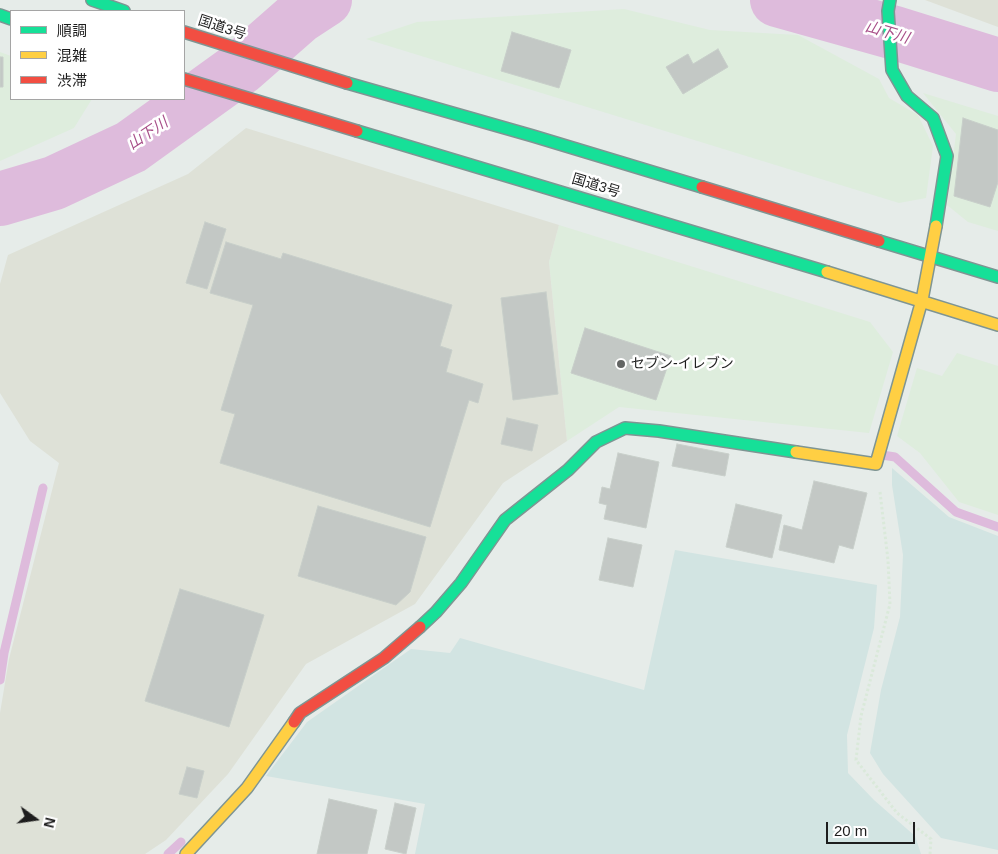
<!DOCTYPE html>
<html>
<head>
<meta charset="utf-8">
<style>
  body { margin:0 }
  #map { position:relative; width:998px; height:854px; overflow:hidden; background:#e6ece9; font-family:Helvetica,"Noto Sans JP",sans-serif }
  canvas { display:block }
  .legend { position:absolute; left:10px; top:10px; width:175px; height:90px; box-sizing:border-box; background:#fff; border:1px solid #a5a5a5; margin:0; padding:6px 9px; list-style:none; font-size:15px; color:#1d1d1d }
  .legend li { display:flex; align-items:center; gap:10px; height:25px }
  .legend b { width:25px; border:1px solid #a5a5a5 }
  .north { position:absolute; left:10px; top:794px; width:50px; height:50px; -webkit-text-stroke:4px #fff; paint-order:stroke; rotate:104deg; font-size:14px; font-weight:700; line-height:20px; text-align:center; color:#1d1d1d }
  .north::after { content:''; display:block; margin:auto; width:18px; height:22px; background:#1d1d1d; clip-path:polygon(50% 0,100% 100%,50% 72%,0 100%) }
  .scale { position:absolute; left:826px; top:822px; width:89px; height:22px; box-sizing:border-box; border:2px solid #1d1d1d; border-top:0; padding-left:6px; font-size:15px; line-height:18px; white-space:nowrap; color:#1d1d1d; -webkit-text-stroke:4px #fff; paint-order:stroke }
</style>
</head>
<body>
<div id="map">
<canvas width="998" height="854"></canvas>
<ul class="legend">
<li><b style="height:6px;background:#16e098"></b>順調</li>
<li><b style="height:6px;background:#ffcf43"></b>混雑</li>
<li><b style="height:6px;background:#f24e42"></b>渋滞</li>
</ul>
<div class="north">N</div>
<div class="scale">20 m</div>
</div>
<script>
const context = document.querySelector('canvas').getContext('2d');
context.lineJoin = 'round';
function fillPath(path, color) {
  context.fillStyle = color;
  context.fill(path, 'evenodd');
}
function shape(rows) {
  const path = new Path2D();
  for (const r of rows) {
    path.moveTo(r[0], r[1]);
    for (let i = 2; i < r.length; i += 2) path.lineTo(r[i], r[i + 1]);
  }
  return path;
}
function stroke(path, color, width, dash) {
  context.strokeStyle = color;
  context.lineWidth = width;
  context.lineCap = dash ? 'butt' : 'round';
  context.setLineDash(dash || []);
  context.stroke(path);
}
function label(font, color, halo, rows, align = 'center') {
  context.font = font + ' Helvetica,"Noto Sans JP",sans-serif';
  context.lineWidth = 5;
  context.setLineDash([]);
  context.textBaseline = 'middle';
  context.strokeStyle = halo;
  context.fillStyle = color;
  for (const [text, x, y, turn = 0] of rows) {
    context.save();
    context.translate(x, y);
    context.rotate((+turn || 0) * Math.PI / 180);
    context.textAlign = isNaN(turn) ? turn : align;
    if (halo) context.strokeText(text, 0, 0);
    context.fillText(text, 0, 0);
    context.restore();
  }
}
fillPath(shape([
  [624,9,710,30,798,35,879,79,889,98,918,115,933,146,926,198,899,203,366,39,417,22],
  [0,52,11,56,11,99,92,99,74,128,0,161],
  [923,93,998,116,998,231,968,222,947,205,956,134],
  [559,225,870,322,893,352,869,433,619,407,567,441,549,262],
  [957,353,998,366,998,515,959,502,920,453,897,436,917,368,942,376]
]), '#deeddd');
fillPath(shape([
  [925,0,998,0,998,27],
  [246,128,559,225,549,262,567,441,503,483,415,604,306,664,228,774,166,840,145,854,0,854,0,713,9,659,59,463,30,441,0,393,0,284,8,255,188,174]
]), '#dee1d7');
fillPath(shape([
  [892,468,949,517,998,536,998,850,941,838,883,774,870,753,881,690,900,617,903,555,892,485],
  [675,550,877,585,874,628,847,735,848,773,874,800,915,836,921,854,415,854,425,804,266,776,307,722,411,649,450,653,460,638,644,690]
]), '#d2e4e2');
stroke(shape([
  [882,455,895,457,956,512,998,527],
  [0,680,4,653,43,488],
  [168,854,181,842]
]), '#debbdc', 9);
stroke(shape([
  [777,0,895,33,998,65],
  [0,199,54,183,131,147,242,67,299,17,325,0]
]), '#debbdc', 54);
const building = shape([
  [512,32,571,50,559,88,501,71,512,32],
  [718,49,728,67,683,94,666,67,688,54,693,64,718,49],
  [0,57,3,57,3,87,0,87,0,57],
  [963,118,998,130,998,182,990,207,954,196,963,118],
  [205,222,226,229,207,289,186,283,205,222],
  [226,242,281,259,283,253,452,305,440,346,452,350,446,372,483,384,478,403,469,400,430,527,220,463,235,414,221,410,253,305,210,293,226,242],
  [546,292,558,394,513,400,501,298,546,292],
  [585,328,671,356,656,400,571,373,585,328],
  [507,418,538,425,532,451,501,444,507,418],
  [677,444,729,454,725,476,672,466,677,444],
  [618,453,659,462,646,528,604,519,607,505,599,503,602,487,610,489,618,453],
  [814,481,867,493,853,549,839,545,834,563,779,550,784,525,802,530,814,481],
  [736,504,782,515,772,558,726,547,736,504],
  [318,506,426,537,410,592,396,605,298,576,318,506],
  [608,538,642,545,633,587,599,580,608,538],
  [180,589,264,615,229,727,145,701,180,589],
  [187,767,204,771,197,798,179,794,187,767],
  [329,799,377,810,367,854,317,854,329,799],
  [395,803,416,808,406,854,385,849,395,803]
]);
fillPath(building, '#c3c8c5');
stroke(building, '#c8cfca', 1);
const fast = shape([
  [92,0,124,11],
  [890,0,888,11,892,70,907,96,933,118,947,156,936,226],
  [0,15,11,19],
  [347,83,533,136,702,187],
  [357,131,827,272],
  [879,241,998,277],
  [420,627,436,612,461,583,505,520,568,470,596,442,625,428,659,431,796,452]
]);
const slow = shape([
  [827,272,998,325],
  [796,452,876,464,922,300,936,226],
  [186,854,247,788,294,722]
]);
const jam = shape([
  [184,32,347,83],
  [184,79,357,131],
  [702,187,879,241],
  [294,722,300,713,384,658,420,627]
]);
stroke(fast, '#7f9593', 14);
stroke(slow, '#7f9593', 14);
stroke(jam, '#7f9593', 14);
stroke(shape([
  [880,492,888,560,890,604,861,716,856,760,897,813,931,839,930,854]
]), '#dae9da', 3, [2.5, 2.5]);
stroke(fast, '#16e098', 11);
stroke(slow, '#ffcf43', 11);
stroke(jam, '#f24e42', 11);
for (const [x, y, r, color] of [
  [621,364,5,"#636564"]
]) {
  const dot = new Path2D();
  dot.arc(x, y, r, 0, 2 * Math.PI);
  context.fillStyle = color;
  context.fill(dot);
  stroke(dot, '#fff', 2);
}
label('14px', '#1d1d1d', '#fff', [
  ["国道3号",222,28,18],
  ["国道3号",596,186,17]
]);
label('14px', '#1d1d1d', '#fff', [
  ["セブン-イレブン",631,364]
], 'left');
label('italic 15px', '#a84f89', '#fff', [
  ["山下川",887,33,16],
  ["山下川",148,134,-34]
]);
</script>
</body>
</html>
